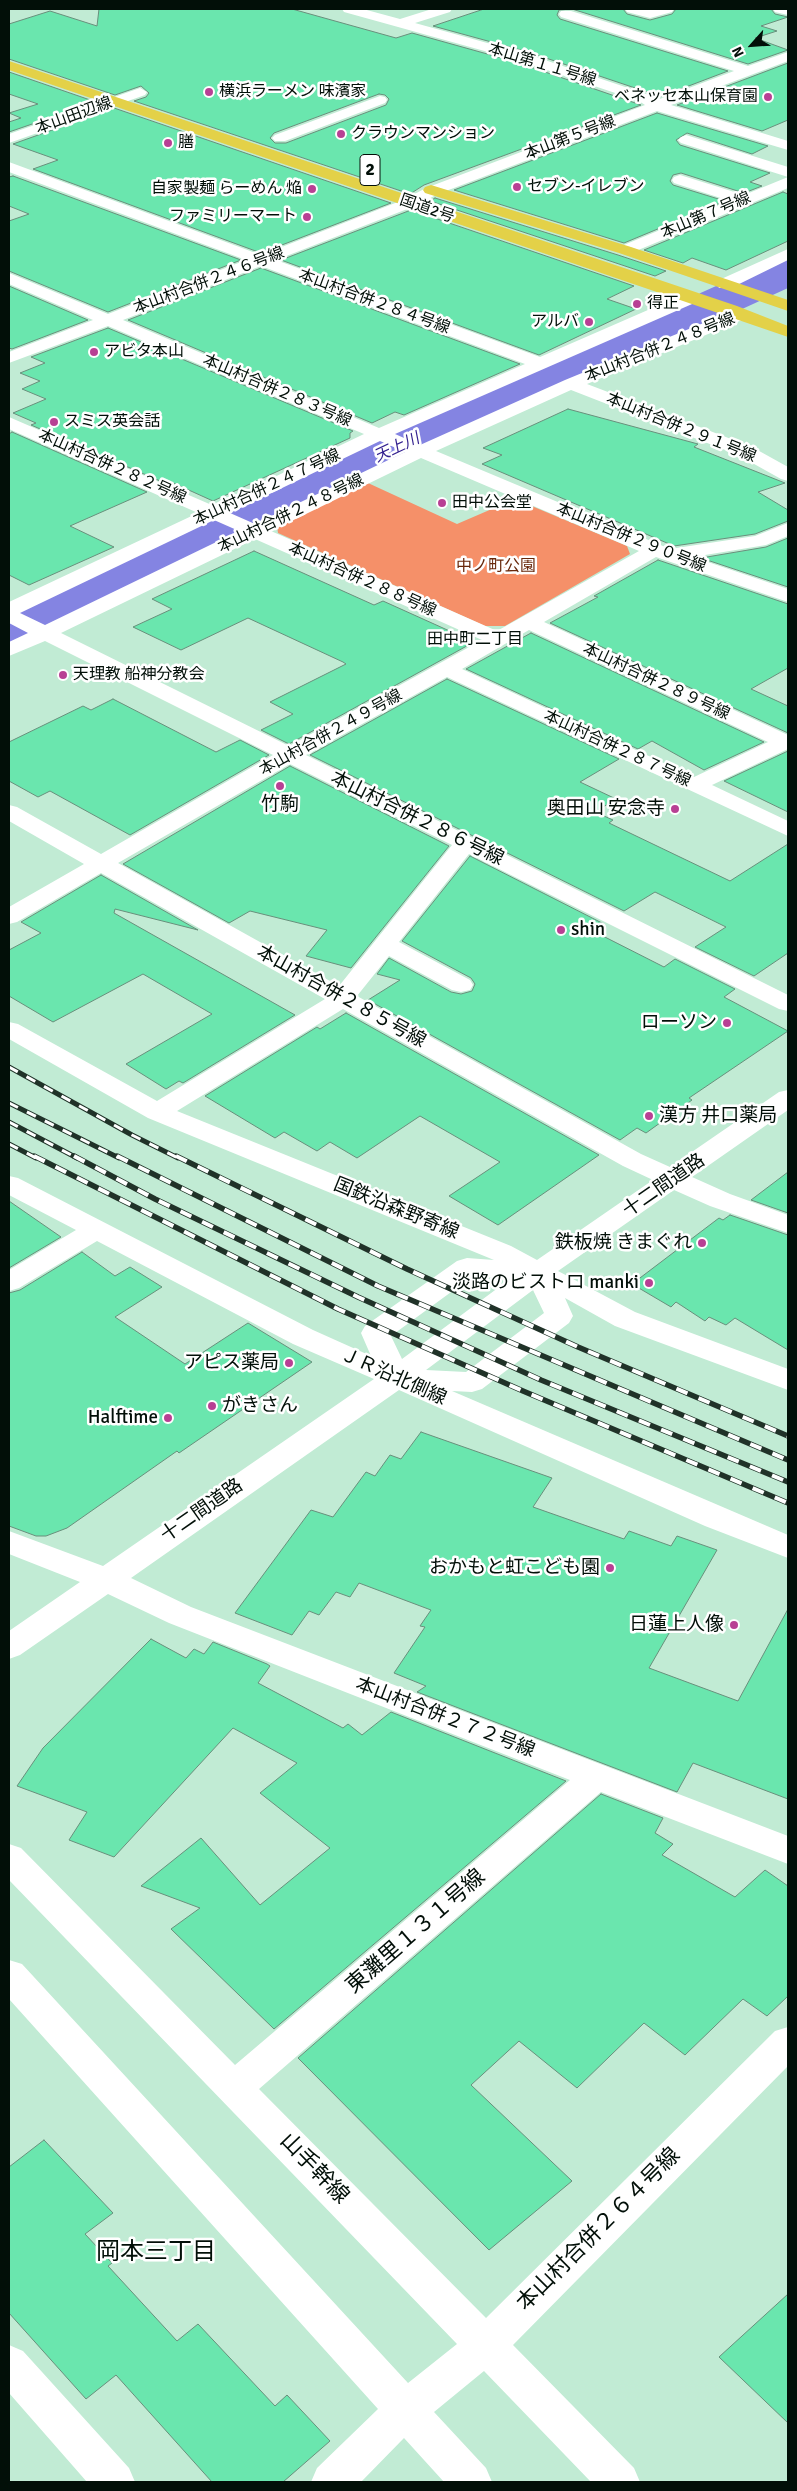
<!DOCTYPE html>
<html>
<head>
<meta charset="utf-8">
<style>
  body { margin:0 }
  #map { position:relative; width:797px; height:2491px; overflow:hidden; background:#c1ebd4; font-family:Signika,sans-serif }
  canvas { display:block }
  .frame { position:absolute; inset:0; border:10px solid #020f08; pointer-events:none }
  .north { position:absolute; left:727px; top:20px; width:50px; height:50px; -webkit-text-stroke:4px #fff; paint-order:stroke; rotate:244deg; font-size:14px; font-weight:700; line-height:20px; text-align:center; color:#020f08 }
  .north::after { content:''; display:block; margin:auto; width:18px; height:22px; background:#020f08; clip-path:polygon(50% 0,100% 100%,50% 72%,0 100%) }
</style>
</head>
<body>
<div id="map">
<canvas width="797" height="2491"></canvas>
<div class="frame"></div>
<div class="north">N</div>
</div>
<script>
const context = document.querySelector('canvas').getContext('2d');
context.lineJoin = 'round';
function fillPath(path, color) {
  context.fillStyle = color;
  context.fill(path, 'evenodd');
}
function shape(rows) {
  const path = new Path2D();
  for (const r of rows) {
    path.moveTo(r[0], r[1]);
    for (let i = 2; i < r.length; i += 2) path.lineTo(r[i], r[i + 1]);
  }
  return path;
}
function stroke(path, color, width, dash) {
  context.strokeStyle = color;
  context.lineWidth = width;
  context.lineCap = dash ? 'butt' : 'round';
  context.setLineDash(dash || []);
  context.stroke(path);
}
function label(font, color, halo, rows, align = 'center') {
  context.font = font + ' Signika,"Noto Sans JP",sans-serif';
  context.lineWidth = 5;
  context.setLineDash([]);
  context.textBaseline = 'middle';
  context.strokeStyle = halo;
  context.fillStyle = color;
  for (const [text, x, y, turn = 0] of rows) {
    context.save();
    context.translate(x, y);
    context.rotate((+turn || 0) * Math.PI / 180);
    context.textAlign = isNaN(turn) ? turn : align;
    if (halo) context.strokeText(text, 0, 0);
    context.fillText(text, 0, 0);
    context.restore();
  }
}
fillPath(shape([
  [368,483,457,524,515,499,627,546,630,554,505,626,485,626,278,533,277,526]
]), '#f59069');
fillPath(shape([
  [788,257,788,288,399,466,29,644,9,649,9,611,363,444,772,261,788,257]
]), '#8484e2');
const building = shape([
  [99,9,292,9,396,38,412,33,516,62,641,105,424,185,410,194,134,101,146,97,149,93,141,86,115,95,9,59,9,24,50,11,97,26,99,9],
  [379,94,385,95,389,99,386,105,286,143,275,143,270,138,274,133,379,94],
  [484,9,623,9,627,14,650,20,672,14,676,9,771,9,775,14,788,17,761,26,777,31,755,38,788,50,748,64,572,9,559,10,557,15,560,19,728,71,657,98,650,93,528,52,433,26,484,9],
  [788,63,788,120,762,131,677,105,788,63],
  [9,72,96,102,9,132,9,122,21,118,9,113,38,104,9,94,9,72],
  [114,108,391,203,261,253,33,169,58,160,13,144,114,108],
  [657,113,768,146,752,154,687,133,676,140,680,145,770,173,750,182,762,186,744,193,681,173,673,175,670,181,673,185,725,201,624,243,454,190,657,113],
  [13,176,241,260,108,312,9,271,9,221,29,214,9,206,9,177,13,176],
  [783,192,788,194,788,241,726,270,692,258,683,263,644,250,783,192],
  [435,198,618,255,666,271,655,276,430,201,435,198],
  [411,210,634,286,607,299,636,309,539,355,281,260,411,210],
  [261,268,520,364,404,415,395,412,372,423,128,320,261,268],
  [9,286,88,320,12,349,9,348,9,286],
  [108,328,353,431,350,433,350,438,213,501,171,482,167,484,31,425,36,423,13,413,46,399,22,389,40,381,20,373,45,363,31,357,108,328],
  [568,409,698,444,694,447,785,483,758,492,788,510,788,521,755,534,674,546,482,464,502,455,483,448,568,409],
  [12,432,147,492,70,526,114,547,29,585,9,575,9,434,12,432],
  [788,538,788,587,701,558,766,547,788,538],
  [254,551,374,605,383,601,474,642,289,744,261,730,293,714,270,702,346,664,343,662,248,618,181,650,133,627,172,609,152,599,254,551],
  [658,560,788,604,788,668,751,689,788,706,788,733,550,623,598,597,594,596,658,560],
  [531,633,764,742,704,770,652,741,638,749,466,669,531,633],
  [447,679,619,759,580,782,616,799,595,812,613,820,609,823,730,881,788,844,788,953,754,976,695,947,726,927,655,892,624,911,310,755,447,679],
  [113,699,216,752,240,740,269,755,130,835,50,791,38,797,9,781,9,742,83,706,91,710,113,699],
  [788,751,788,812,724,781,788,751],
  [290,766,449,846,351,968,306,956,327,930,250,911,229,923,123,864,290,766],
  [470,856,604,924,593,931,664,967,675,959,735,989,724,997,788,1031,689,1098,692,1100,646,1133,637,1128,620,1140,368,1000,400,980,377,974,389,958,451,992,461,994,472,991,475,984,471,978,402,941,470,856],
  [101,875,198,930,115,909,114,913,295,1015,183,1083,179,1081,166,1089,126,1064,212,1014,143,974,53,1022,9,996,9,950,41,933,21,922,101,875],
  [346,1013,599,1155,498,1225,449,1196,500,1162,420,1116,357,1158,330,1142,317,1151,284,1132,275,1138,205,1096,317,1027,320,1029,346,1013],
  [788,1172,788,1213,751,1200,788,1172],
  [9,1201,61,1237,9,1268,9,1201],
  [730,1215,788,1235,788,1350,735,1318,726,1325,709,1317,705,1321,676,1302,671,1307,632,1284,719,1218,723,1220,730,1215],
  [82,1252,115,1276,130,1267,162,1287,115,1317,185,1364,248,1323,312,1362,179,1453,177,1451,67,1528,46,1536,36,1536,9,1526,9,1293,20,1290,82,1252],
  [421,1432,552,1478,533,1507,624,1539,629,1531,671,1546,677,1536,717,1550,649,1668,738,1701,788,1609,788,1799,693,1763,677,1792,417,1692,426,1686,394,1673,425,1627,420,1626,431,1610,359,1583,350,1597,336,1592,319,1615,309,1611,292,1635,235,1613,311,1510,333,1517,366,1472,375,1476,390,1455,401,1459,421,1432],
  [151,1639,186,1658,194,1649,204,1654,213,1642,267,1664,270,1666,258,1683,343,1728,348,1724,362,1735,391,1712,566,1781,274,2029,171,1929,200,1908,141,1886,201,1838,260,1905,330,1848,260,1793,297,1763,233,1728,114,1857,69,1840,87,1812,17,1786,43,1748,151,1639],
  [601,1794,663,1818,655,1833,673,1844,662,1855,735,1897,765,1870,788,1886,788,1996,767,2016,743,1999,685,2055,644,2023,577,2088,519,2041,471,2085,572,2181,489,2250,298,2058,601,1794],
  [44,2140,113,2213,85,2234,112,2263,108,2266,177,2341,198,2324,275,2406,287,2395,330,2441,283,2482,212,2482,116,2375,86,2399,9,2313,9,2167,44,2140],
  [788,2294,788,2423,719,2357,788,2294]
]);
fillPath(building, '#6ae6ae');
stroke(building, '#688f7b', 1);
fillPath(shape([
  [342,9,363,9,400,19,432,9,452,9,450,12,415,23,527,54,649,95,657,100,734,71,561,17,559,14,561,11,571,11,748,66,788,52,788,61,671,105,788,141,788,150,657,111,438,194,415,206,276,260,540,357,687,293,699,293,701,297,699,301,395,434,420,445,565,380,735,310,747,310,750,314,747,318,587,384,752,447,788,467,788,481,781,479,738,455,571,390,436,451,670,549,755,536,788,523,788,536,766,545,693,557,788,589,788,602,656,557,544,622,788,735,788,749,712,785,788,821,788,836,447,677,306,755,788,995,788,1011,779,1009,469,854,399,942,470,980,473,985,470,990,461,992,452,990,389,956,357,996,641,1154,670,1167,779,1092,788,1090,788,1110,692,1177,730,1194,788,1215,788,1233,710,1206,674,1190,558,1271,635,1312,788,1369,788,1390,615,1326,565,1298,573,1316,569,1323,482,1389,472,1392,452,1391,788,1535,788,1558,705,1526,399,1390,131,1578,191,1607,788,1836,788,1864,601,1792,259,2089,486,2318,775,2031,788,2027,788,2066,513,2345,634,2468,640,2482,591,2482,484,2371,434,2412,486,2468,492,2482,444,2482,404,2438,361,2482,311,2482,317,2468,378,2409,9,1999,9,1960,22,1964,408,2383,457,2344,9,1880,9,1844,21,1848,235,2065,570,1780,169,1623,108,1594,20,1655,9,1659,9,1631,80,1582,9,1554,9,1531,103,1566,374,1379,293,1344,97,1241,19,1288,9,1291,9,1270,76,1230,9,1195,9,1176,18,1178,313,1330,371,1356,361,1333,365,1326,457,1261,467,1258,494,1260,148,1118,9,1039,9,1022,18,1024,157,1101,325,999,101,873,17,922,9,924,9,907,84,864,9,821,9,805,17,807,101,854,273,755,45,641,9,656,9,642,28,633,9,623,9,602,198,513,9,429,9,417,214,506,364,434,108,326,9,363,9,352,93,320,9,284,9,273,108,314,246,260,9,172,9,162,261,255,403,200,426,188,645,105,639,101,517,60,344,12,342,9],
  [261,266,525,364,379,428,123,320,261,266],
  [380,441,405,452,255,524,230,513,380,441],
  [421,458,639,551,497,631,271,531,421,458],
  [214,520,239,531,45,625,20,613,214,520],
  [255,539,482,640,289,746,61,633,255,539],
  [529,630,768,742,694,777,462,669,529,630],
  [290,764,452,845,339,986,118,863,290,764],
  [343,1009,623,1166,653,1180,537,1260,511,1246,177,1111,343,1009],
  [473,1276,510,1279,402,1359,391,1336,473,1276],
  [533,1290,544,1313,466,1372,426,1370,533,1290],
  [625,9,650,10,674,9,672,12,650,18,627,12,625,9],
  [773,9,788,9,788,15,775,12,773,9],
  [140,88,147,92,145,95,9,143,9,134,140,88],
  [380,96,385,97,387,100,385,103,285,141,275,141,272,138,275,135,380,96],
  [686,135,788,167,788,177,681,143,678,140,681,137,686,135],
  [680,175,744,195,788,177,788,188,631,253,619,253,617,250,619,247,730,201,674,183,672,180,674,177,680,175],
  [788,249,788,260,731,288,719,288,717,284,719,280,788,249],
  [9,2345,23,2351,129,2468,135,2482,87,2482,9,2393,9,2345]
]), '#fff');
fillPath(shape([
  [9,61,737,306,788,326,788,337,9,70,9,61],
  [431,185,631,247,788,300,788,311,619,253,425,193,423,190,425,187,431,185]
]), '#e3d148');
const railFar1 = shape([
  [9,1067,132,1135,178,1158],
  [9,1103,119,1158],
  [9,1122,77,1158],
  [9,1144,36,1158]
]);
const rail = shape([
  [34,1156,338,1309,523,1391,788,1503],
  [74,1156,155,1199,358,1297,541,1380,788,1482],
  [117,1156,378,1286,788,1460],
  [176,1156,407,1269,578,1347,788,1436]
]);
stroke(railFar1, '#203228', 5);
stroke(rail, '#203228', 5.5);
stroke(railFar1, '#fff', 3, [10]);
stroke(rail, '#fff', 4, [12]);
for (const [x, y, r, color] of [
  [209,92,5,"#b84094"],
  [768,97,5,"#b84094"],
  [341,134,5,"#b84094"],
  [168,143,5,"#b84094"],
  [517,187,5,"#b84094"],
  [312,189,5,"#b84094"],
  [307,217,5,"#b84094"],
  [637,304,5,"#b84094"],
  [589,322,5,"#b84094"],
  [94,352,5,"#b84094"],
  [54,422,5,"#b84094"],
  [442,503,5,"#b84094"],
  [63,675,5,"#b84094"],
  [280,786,5,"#b84094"],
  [675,809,5,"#b84094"],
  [561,930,5,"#b84094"],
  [727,1023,5,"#b84094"],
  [649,1116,5,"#b84094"],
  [702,1243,5,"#b84094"],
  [649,1283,5,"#b84094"],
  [289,1363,5,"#b84094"],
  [212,1406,5,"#b84094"],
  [168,1418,5,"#b84094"],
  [610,1568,5,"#b84094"],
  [734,1625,5,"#b84094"]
]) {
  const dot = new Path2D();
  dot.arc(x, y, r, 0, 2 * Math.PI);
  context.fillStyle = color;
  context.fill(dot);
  stroke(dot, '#fff', 2);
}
label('16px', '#020f08', '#fff', [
  ["本山第１１号線",542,65,17],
  ["本山田辺線",74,116,-20],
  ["本山第５号線",570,138,-21],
  ["国道2号",427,209,19],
  ["本山第７号線",706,216,-23],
  ["本山村合併２４６号線",209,281,-21],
  ["本山村合併２８４号線",374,302,20],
  ["本山村合併２４８号線",660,348,-22],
  ["本山村合併２８３号線",277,391,23],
  ["本山村合併２９１号線",681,428,22],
  ["本山村合併２８２号線",112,467,24],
  ["本山村合併２４７号線",267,488,-25],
  ["本山村合併２４８号線",291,514,-26],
  ["本山村合併２９０号線",631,538,22],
  ["本山村合併２８８号線",362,580,24],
  ["本山村合併２８９号線",656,682,25],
  ["本山村合併２４９号線",331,733,-29],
  ["本山村合併２８７号線",617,749,25]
]);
label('16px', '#020f08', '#fff', [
  ["横浜ラーメン 味濱家",219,92],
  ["ベネッセ本山保育園",758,97,"right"],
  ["クラウンマンション",351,134],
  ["膳",178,143],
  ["セブン-イレブン",527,187],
  ["自家製麺 らーめん 焔",302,189,"right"],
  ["ファミリーマート",297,217,"right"],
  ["得正",647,304],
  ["アルバ",579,322,"right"],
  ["アビタ本山",104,352],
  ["スミス英会話",64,422],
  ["田中公会堂",452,503],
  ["天理教 船神分教会",73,675]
], 'left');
label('italic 16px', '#352290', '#fff', [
  ["天上川",397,448,-25]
]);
label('16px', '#68280b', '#fff', [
  ["中ノ町公園",496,567]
]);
label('16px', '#020f08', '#fff', [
  ["田中町二丁目",475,640]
]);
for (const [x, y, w] of [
  [370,170,20]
]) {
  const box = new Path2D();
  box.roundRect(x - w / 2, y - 15.5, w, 31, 4);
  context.fillStyle = '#fff';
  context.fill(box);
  stroke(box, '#020f08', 1);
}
label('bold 18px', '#020f08', null, [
  ["2",370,170]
]);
label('19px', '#020f08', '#fff', [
  ["竹駒",280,805,"center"],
  ["奥田山 安念寺",665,809],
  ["shin",571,930,"left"],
  ["ローソン",717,1023],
  ["漢方 井口薬局",659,1116,"left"],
  ["鉄板焼 きまぐれ",692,1243],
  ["淡路のビストロ manki",639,1283],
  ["アピス薬局",279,1363],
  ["がきさん",222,1406,"left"],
  ["Halftime",158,1418],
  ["おかもと虹こども園",600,1568],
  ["日蓮上人像",724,1625]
], 'right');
label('19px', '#020f08', '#fff', [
  ["本山村合併２８６号線",417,819,26],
  ["本山村合併２８５号線",341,997,29],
  ["十二間道路",664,1186,-35],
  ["国鉄沿森野寄線",396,1209,22],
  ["ＪＲ沿北側線",393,1377,24],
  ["十二間道路",202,1511,-35],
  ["本山村合併２７２号線",445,1718,21]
]);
label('22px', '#020f08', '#fff', [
  ["東灘里１３１号線",416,1932,-41],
  ["山手幹線",314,2169,46],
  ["本山村合併２６４号線",599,2230,-45]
]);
label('24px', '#020f08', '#fff', [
  ["岡本三丁目",156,2253]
]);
</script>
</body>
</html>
